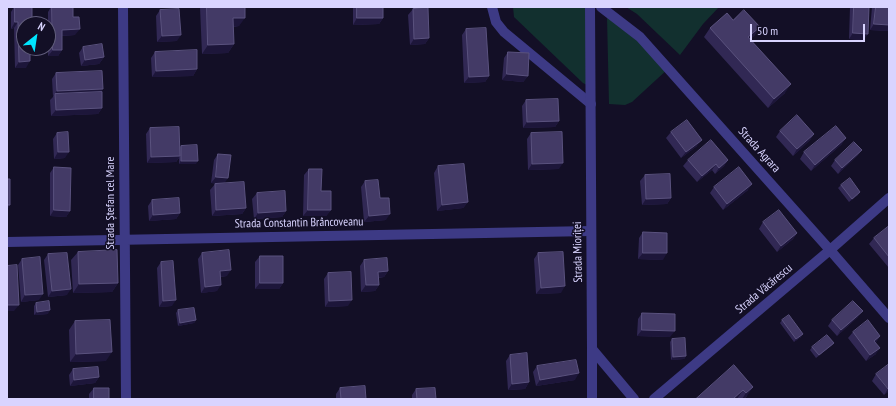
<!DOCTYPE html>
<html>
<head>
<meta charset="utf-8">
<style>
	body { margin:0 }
	#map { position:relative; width:896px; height:406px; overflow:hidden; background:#130f26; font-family:"PT Sans Narrow",sans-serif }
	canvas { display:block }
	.frame { position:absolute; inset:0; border:8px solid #d9d4ff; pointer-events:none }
	.north { position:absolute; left:16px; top:16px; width:40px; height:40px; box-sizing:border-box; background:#130f26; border:1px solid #625e7d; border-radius:50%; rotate:30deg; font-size:11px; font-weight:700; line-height:16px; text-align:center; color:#d9d4ff }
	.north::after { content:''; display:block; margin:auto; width:14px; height:18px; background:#00e5ff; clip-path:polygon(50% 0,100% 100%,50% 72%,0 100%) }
	.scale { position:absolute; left:750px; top:24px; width:115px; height:18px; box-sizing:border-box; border:2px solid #d9d4ff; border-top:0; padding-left:5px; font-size:12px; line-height:14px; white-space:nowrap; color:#d9d4ff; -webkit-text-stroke:3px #130f26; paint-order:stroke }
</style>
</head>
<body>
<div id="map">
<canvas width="896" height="406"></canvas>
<div class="frame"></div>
<div class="north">N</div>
<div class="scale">50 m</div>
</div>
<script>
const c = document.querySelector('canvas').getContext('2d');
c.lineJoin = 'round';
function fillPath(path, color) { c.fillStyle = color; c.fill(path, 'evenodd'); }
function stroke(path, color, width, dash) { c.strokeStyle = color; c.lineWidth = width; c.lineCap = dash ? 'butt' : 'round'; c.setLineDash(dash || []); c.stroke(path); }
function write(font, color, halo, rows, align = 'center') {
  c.font = font + ' "PT Sans Narrow",sans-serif'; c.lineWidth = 3; c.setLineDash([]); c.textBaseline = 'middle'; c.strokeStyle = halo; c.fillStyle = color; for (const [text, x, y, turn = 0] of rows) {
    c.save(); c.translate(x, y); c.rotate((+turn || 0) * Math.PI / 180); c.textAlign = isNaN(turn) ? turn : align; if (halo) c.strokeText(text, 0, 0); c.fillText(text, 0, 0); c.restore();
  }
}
const green = new Path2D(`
	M 513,7 L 591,7 L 587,85 L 583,83 L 514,17 Z
	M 626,7 L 719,7 L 703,24 L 680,55 L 637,14 Z
	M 609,16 L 669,68 L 632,102 L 625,105 L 609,104 L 607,17 Z`);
const minor = new Path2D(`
	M 123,7 L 126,399
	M 492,7 L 496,22 L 504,32 L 591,104
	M 601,7 L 640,37 L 830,250 L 889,318
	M 7,242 L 591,231
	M 592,349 L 634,399
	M 654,399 L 830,250 L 889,198`);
const tertiary = new Path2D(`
	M 590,7 L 592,349 L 592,399`);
const wall = new Path2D(`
	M 14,7 L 32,7 L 24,24 L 26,68 L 15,68 L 14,28 L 11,29 L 11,12 Z
	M 51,7 L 73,7 L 73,17 L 75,35 L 62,36 L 62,50 L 58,56 L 48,56 L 48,12 Z
	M 200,7 L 245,7 L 239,26 L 233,27 L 234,44 L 228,53 L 202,54 Z
	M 353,7 L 383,7 L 383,18 L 379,24 L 353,25 Z
	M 850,7 L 869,7 L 868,34 L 863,40 L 849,39 Z
	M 872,7 L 889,7 L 889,31 L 870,30 Z
	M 413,9 L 429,38 L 425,44 L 410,45 L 408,15 Z
	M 160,10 L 177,41 L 157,42 L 156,16 Z
	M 733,20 L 760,27 L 754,36 L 750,39 L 785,93 L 768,108 L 704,37 L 710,28 Z
	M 466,29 L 489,76 L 485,82 L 464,83 L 462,35 Z
	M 83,47 L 104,57 L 99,64 L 81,66 L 79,53 Z
	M 155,52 L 197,69 L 193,76 L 152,77 L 151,58 Z
	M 508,52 L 528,76 L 523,82 L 502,80 L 504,58 Z
	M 56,73 L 100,92 L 102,108 L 98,114 L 51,116 L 50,100 L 53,97 L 52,79 Z
	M 526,100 L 559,121 L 555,127 L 523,128 L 522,106 Z
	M 150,128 L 180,147 L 181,146 L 196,164 L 179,164 L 179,158 L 176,162 L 147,163 L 146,134 Z
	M 780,131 L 814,134 L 810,140 L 793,156 L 776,137 Z
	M 671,132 L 697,146 L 681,158 L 666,138 Z
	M 57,133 L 65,158 L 54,159 L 53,139 Z
	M 531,133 L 559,169 L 528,170 L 527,139 Z
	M 842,144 L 811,171 L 800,159 L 804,152 Z
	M 862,150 L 857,156 L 838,174 L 831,166 L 835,160 Z
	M 218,154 L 224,184 L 246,208 L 242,214 L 212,216 L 210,190 L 215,184 L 222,184 L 211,183 L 214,160 Z
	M 688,160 L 728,160 L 724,166 L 715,174 L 712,170 L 697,182 L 683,166 Z
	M 438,166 L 468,202 L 463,208 L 437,211 L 434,173 Z
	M 54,167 L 70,211 L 66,217 L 50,216 L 50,173 Z
	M 309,169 L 321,191 L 331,210 L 326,216 L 303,216 L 304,175 Z
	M 645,175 L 671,198 L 667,204 L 642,205 L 640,181 Z
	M 365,181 L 380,198 L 386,220 L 364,222 L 361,187 Z
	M 841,185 L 858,195 L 849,202 L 838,188 Z
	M 714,187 L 748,190 L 723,210 L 710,193 Z
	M 257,193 L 286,211 L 282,217 L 254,219 L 252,199 Z
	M 152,200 L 180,213 L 176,219 L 149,221 L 148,206 Z
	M 763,222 L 797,233 L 793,239 L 777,252 L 759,229 Z
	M 889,226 L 889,268 L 869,244 L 874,238 Z
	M 643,232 L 663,260 L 638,259 L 639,238 Z
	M 78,252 L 118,283 L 112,292 L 73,293 L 71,260 Z
	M 202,253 L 227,276 L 220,277 L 217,291 L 201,293 L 198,259 Z
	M 538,253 L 561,293 L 536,294 L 534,259 Z
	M 48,254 L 67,295 L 48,297 L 44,260 Z
	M 260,256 L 283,283 L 279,289 L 255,289 L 255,262 Z
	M 22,259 L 39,300 L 21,302 L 18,265 Z
	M 364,260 L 388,271 L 384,277 L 379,278 L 379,285 L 375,291 L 361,292 L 360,266 Z
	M 161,262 L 172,306 L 159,307 L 157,268 Z
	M 328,273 L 348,306 L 325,307 L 324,279 Z
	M 36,303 L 48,314 L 34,315 L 34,306 Z
	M 178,310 L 196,320 L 194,323 L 178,326 L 176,313 Z
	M 642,313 L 670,337 L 637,336 L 638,319 Z
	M 858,317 L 837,336 L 828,326 L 832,320 Z
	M 782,320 L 801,337 L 794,342 L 780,323 Z
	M 75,321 L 106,361 L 70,362 L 69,330 Z
	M 853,332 L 880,336 L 876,342 L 876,354 L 866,361 L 848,338 Z
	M 672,339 L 686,356 L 684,359 L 671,360 L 670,342 Z
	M 834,343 L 831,346 L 816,358 L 810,350 L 812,347 Z
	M 510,355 L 529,382 L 525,389 L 508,390 L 506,361 Z
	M 734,365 L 747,396 L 744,399 L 696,399 Z
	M 537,366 L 575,380 L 536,386 L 533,372 Z
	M 73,369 L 99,377 L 95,383 L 70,386 L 69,375 Z
	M 876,374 L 889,391 L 884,395 L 872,381 Z
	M 94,388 L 109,399 L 89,399 L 89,394 Z
	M 340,388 L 366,399 L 336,399 L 336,394 Z
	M 416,389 L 436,399 L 412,399 L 412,395 Z`);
const shadedWall = new Path2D(`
	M 233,18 L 245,18 L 239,26 L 227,27 Z
	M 357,18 L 383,18 L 379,24 L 353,25 Z
	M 15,22 L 18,22 L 14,28 L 11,29 Z
	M 874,24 L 889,25 L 889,31 L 870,30 Z
	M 760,27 L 754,36 L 742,46 L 748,37 Z
	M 80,29 L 75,35 L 58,36 L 62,30 Z
	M 853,33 L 868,34 L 863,40 L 849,39 Z
	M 181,35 L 177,41 L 157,42 L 162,36 Z
	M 429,38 L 425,44 L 410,45 L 414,39 Z
	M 234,44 L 228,53 L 202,54 L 208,45 Z
	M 53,50 L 62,50 L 58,56 L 48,56 Z
	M 104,57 L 99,64 L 81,66 L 85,60 Z
	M 30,61 L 26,68 L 15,68 L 19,62 Z
	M 197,69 L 193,76 L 152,77 L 156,71 Z
	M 507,74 L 528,76 L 523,82 L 502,80 Z
	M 489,76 L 485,82 L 464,83 L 469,77 Z
	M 791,84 L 785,93 L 768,108 L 774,99 Z
	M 103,89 L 99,95 L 55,94 L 52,97 L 57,91 Z
	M 102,108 L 98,114 L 51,116 L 56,110 Z
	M 559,121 L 555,127 L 523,128 L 527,122 Z
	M 814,134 L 810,140 L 793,156 L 797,149 Z
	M 846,138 L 842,144 L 811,171 L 815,165 Z
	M 702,140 L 697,146 L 681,158 L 686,152 Z
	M 862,150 L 857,156 L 838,174 L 842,168 Z
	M 58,152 L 69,152 L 65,158 L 54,159 Z
	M 180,156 L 176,162 L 147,163 L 151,157 Z
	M 728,160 L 724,166 L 715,174 L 719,168 Z
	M 181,161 L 198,161 L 196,164 L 179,164 Z
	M 563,163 L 559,169 L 528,170 L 532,164 Z
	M 716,164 L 712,170 L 697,182 L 702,176 Z
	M 216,177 L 228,178 L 224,184 L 211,183 Z
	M 752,184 L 748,190 L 723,210 L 727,204 Z
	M 860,192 L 858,195 L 849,202 L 852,199 Z
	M 671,198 L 667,204 L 642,205 L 646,199 Z
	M 468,202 L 463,208 L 437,211 L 442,205 Z
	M 7,205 L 10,205 L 7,210 Z
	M 246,208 L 242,214 L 212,216 L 216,210 Z
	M 54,210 L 70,211 L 66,217 L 50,216 Z
	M 308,210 L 331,210 L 326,216 L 303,216 Z
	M 286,211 L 282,217 L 254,219 L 258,213 Z
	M 180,213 L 176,219 L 149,221 L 153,215 Z
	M 390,214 L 386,220 L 364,222 L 369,216 Z
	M 797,233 L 793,239 L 777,252 L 781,246 Z
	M 643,253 L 667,253 L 663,260 L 638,259 Z
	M 231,270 L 227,276 L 216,277 L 220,271 Z
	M 388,271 L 384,277 L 374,278 L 378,272 Z
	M 118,283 L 112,292 L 73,293 L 79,284 Z
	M 260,283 L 283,283 L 279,289 L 255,289 Z
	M 221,285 L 217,291 L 201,293 L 205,287 Z
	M 366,285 L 379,285 L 375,291 L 361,292 Z
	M 565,286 L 561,293 L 536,294 L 541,288 Z
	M 71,289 L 67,295 L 48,297 L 52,291 Z
	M 43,294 L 39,300 L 21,302 L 25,295 Z
	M 176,300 L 172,306 L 159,307 L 163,301 Z
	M 352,300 L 348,306 L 325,307 L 329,301 Z
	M 7,305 L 19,305 L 14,311 L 7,311 Z
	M 50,310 L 48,314 L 34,315 L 37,312 Z
	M 863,311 L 858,317 L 837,336 L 841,330 Z
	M 196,320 L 194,323 L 178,326 L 180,323 Z
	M 642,330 L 675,331 L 670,337 L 637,336 Z
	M 803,334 L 801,337 L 794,342 L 796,339 Z
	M 880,336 L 876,343 L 874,341 Z
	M 880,348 L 876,354 L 866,361 L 870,355 Z
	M 112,352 L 106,361 L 70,362 L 76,354 Z
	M 686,356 L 684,359 L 671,360 L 673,357 Z
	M 579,373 L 575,380 L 536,386 L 540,380 Z
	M 99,377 L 95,383 L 70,386 L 74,380 Z
	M 529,382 L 525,389 L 508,390 L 512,384 Z
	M 753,387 L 747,396 L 744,399 L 742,399 L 746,393 Z
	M 889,388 L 889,391 L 884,395 L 888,389 Z
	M 743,390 L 737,399 L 733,399 Z`);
const building = new Path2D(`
	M 15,7 L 32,7 L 32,22 L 29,22 L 29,24 L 24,24 L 24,48 L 30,48 L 30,61 L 19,62 L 18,22 L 15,22 Z
	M 52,7 L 73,7 L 73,17 L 79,17 L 80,29 L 62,30 L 62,50 L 53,50 Z
	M 207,7 L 245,7 L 245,18 L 233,18 L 234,44 L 208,45 Z
	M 357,7 L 383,7 L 383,18 L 357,18 Z
	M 854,7 L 869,7 L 868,34 L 853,33 Z
	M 876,7 L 889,7 L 889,25 L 874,24 Z
	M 428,8 L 429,38 L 414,39 L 413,9 Z
	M 179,9 L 181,35 L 162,36 L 160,10 Z
	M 744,10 L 760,27 L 748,37 L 791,84 L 774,99 L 710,28 L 727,13 L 733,20 Z
	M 486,28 L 489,76 L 469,77 L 466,29 Z
	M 102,44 L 104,57 L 85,60 L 83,47 Z
	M 197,50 L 197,69 L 156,71 L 155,52 Z
	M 508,52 L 529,53 L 528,76 L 507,74 Z
	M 102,71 L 103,89 L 57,91 L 56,73 Z
	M 102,92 L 102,108 L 56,110 L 55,94 Z
	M 558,99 L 559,121 L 527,122 L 526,100 Z
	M 797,115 L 814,134 L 797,149 L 780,131 Z
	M 687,120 L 702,140 L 686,152 L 671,132 Z
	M 836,126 L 846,138 L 815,165 L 804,152 Z
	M 179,127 L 180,156 L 151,157 L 150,128 Z
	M 68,132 L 69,152 L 58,152 L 57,133 Z
	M 562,132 L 563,163 L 532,164 L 531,133 Z
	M 711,140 L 728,160 L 719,168 L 716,164 L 702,176 L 688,160 Z
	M 854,142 L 862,150 L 842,168 L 835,160 Z
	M 197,145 L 198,161 L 181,161 L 181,146 Z
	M 218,154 L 231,155 L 228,178 L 216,177 Z
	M 464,164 L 468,202 L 442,205 L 438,166 Z
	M 54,167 L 71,168 L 70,211 L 54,210 Z
	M 739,167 L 752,184 L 727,204 L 714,187 Z
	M 309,169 L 322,169 L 321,191 L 331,191 L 331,210 L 308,210 Z
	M 670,174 L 671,198 L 646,199 L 645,175 Z
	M 850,178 L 860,192 L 852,199 L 841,185 Z
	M 7,179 L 10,179 L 10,205 L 7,205 Z
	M 378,180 L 380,198 L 389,198 L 390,214 L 369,216 L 365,181 Z
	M 244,182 L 246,208 L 216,210 L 215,184 Z
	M 285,191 L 286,211 L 258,213 L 257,193 Z
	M 179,198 L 180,213 L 153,215 L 152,200 Z
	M 779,210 L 797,233 L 781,246 L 763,222 Z
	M 889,226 L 889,257 L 874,238 Z
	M 643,232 L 667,233 L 667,253 L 643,253 Z
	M 117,250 L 118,283 L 79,284 L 78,252 Z
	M 229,250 L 231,270 L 220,271 L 221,285 L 205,287 L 202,253 Z
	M 563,252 L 565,286 L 541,288 L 538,253 Z
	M 67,253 L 71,289 L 52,291 L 48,254 Z
	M 260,256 L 283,256 L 283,283 L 260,283 Z
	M 40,257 L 43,294 L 25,295 L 22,259 Z
	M 387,258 L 388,271 L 378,272 L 379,285 L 366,285 L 364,260 Z
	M 173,261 L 176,300 L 163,301 L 161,262 Z
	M 17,265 L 19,305 L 7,305 L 7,266 Z
	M 351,272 L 352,300 L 329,301 L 328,273 Z
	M 49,301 L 50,310 L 37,312 L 36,303 Z
	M 853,301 L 863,311 L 841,330 L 832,320 Z
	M 194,308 L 196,320 L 180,323 L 178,310 Z
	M 642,313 L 675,314 L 675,331 L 642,330 Z
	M 789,315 L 803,334 L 796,339 L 782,320 Z
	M 110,320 L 112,352 L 76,354 L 75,321 Z
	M 868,320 L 880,336 L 874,341 L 880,348 L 870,355 L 853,332 Z
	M 827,335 L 834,343 L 819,355 L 812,347 Z
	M 685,338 L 686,356 L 673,357 L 672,339 Z
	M 527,353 L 529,382 L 512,384 L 510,355 Z
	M 576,360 L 579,373 L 540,380 L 537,366 Z
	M 889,364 L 889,388 L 888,389 L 876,374 Z
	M 734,365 L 753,387 L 746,393 L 743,390 L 733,399 L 696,399 Z
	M 98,367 L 99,377 L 74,380 L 73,369 Z
	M 365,386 L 366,399 L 341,399 L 340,388 Z
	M 94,388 L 109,388 L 109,399 L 94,399 Z
	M 435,388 L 436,399 L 417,399 L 416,389 Z`);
const streetNames = [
	["Strada Agrara",759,150,48],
	["Strada Ștefan cel Mare",111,203,-90],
	["Strada Constantin Brâncoveanu",299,223,-1],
	["Strada Mioriței",578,252,-91],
	["Strada Văcărescu",764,289,-40]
];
fillPath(green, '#12302f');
stroke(minor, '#3d3a85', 10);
stroke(tertiary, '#3d3a85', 10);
fillPath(wall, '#312854');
fillPath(shadedWall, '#1d163a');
fillPath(building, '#433a66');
stroke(building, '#5a527e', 1);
write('12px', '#d9d4ff', '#130f26', streetNames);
</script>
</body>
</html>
